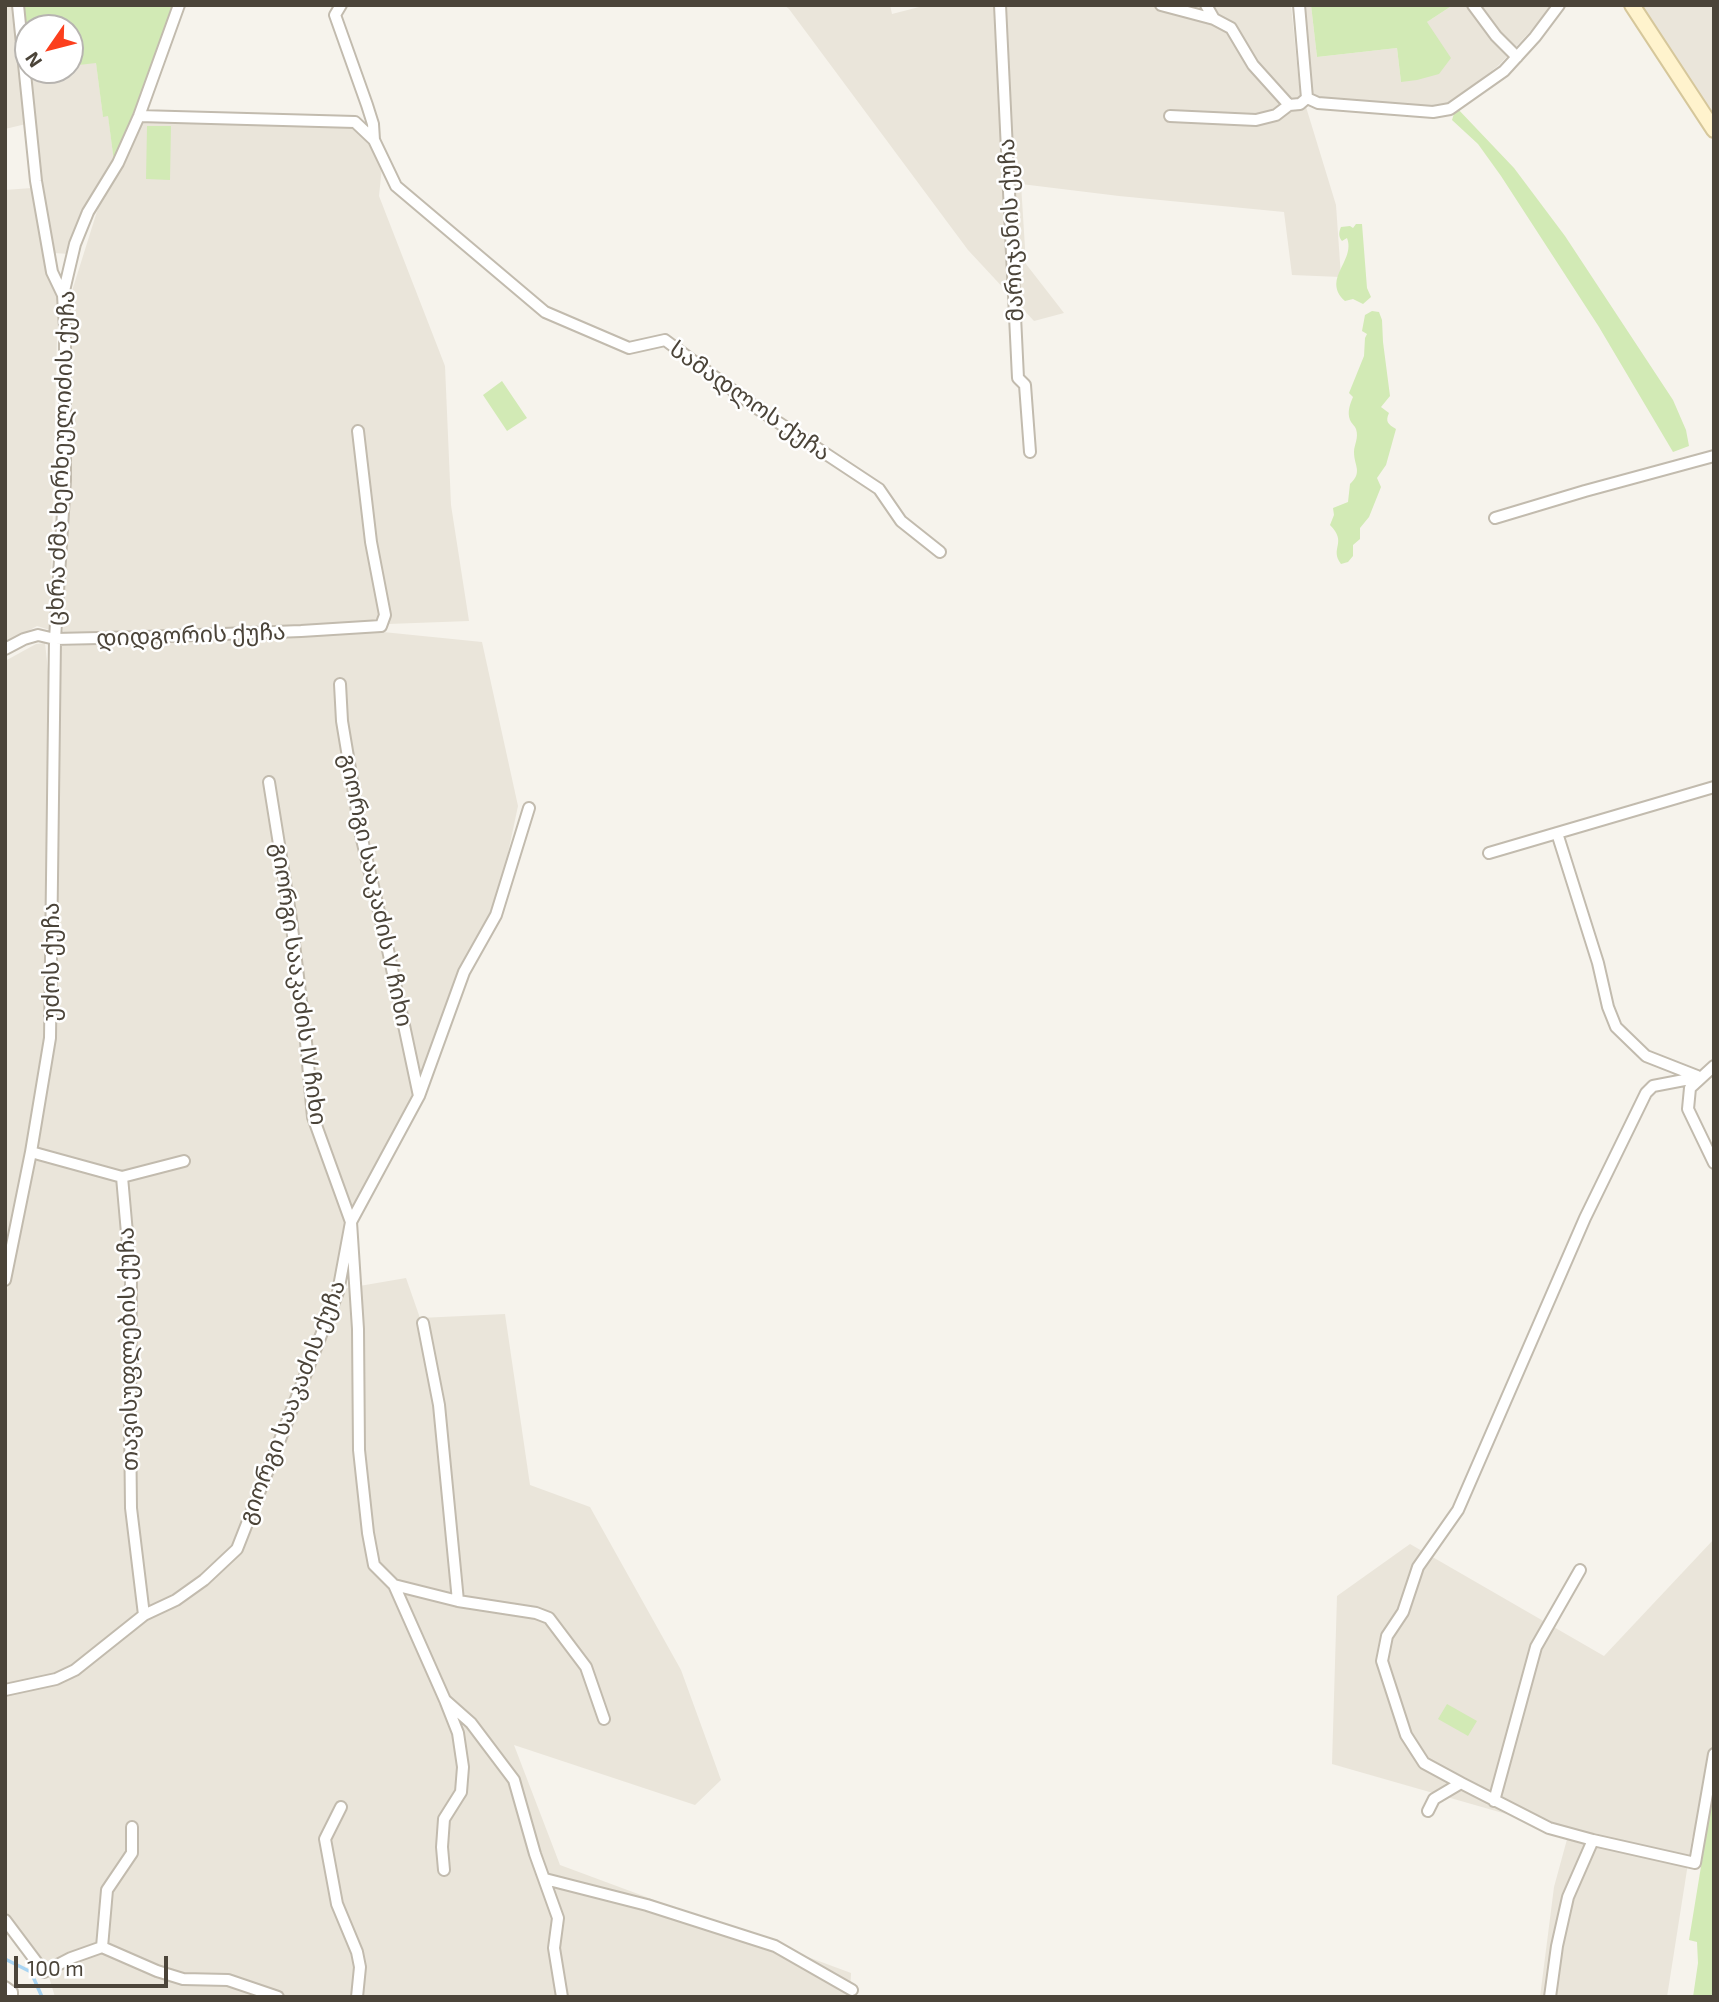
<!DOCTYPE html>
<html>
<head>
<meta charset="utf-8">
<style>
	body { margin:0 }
	#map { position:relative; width:1719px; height:2002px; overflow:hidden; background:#f6f3ec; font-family:"Exo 2",sans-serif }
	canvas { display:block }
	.frame { position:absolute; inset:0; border:7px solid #4b4439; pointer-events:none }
	.north { position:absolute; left:14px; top:14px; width:70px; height:70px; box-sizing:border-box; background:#fff; border:2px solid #b7b4b0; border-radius:50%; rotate:235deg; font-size:19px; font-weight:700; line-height:28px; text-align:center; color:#4b4439 }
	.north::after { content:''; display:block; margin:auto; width:24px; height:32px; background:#fc3f1d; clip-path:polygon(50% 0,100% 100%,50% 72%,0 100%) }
	.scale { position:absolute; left:14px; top:1956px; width:154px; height:32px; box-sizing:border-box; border:4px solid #4b4439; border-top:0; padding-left:9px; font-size:21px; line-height:24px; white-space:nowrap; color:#4b4439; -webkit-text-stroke:5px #fff; paint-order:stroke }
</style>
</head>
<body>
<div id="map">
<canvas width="1719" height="2002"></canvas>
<div class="frame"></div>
<div class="north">N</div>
<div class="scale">100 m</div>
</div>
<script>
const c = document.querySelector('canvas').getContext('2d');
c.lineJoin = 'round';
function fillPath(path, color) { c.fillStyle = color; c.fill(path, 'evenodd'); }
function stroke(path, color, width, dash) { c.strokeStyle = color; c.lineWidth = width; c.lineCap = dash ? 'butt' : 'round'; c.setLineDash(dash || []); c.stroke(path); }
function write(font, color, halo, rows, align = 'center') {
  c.font = font + ' "Exo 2","Noto Sans Georgian",sans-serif'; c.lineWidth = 5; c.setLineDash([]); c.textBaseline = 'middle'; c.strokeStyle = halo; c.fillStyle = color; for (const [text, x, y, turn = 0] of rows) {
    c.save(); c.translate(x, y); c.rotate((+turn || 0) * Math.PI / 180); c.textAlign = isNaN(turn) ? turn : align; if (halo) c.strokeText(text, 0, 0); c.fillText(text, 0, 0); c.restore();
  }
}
const residential = new Path2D(`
	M 5,5 L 13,5 L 26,124 L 5,129 Z
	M 784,5 L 890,5 L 892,14 L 927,5 L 1291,5 L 1299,84 L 1336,205 L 1341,277 L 1292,275 L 1284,212 L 1119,196 L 1021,184 L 1026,264 L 1064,313 L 1034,321 L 968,250 L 789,9 Z
	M 1305,5 L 1311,5 L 1317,57 L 1397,48 L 1401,82 L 1427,22 L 1453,5 L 1547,5 L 1550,10 L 1499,65 L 1454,101 L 1438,107 L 1414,107 L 1323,99 L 1314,95 L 1311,87 Z
	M 1638,5 L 1714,5 L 1714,116 L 1652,26 Z
	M 96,62 L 103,116 L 108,115 L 114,162 L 70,254 L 53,253 L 41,187 L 30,72 L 46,70 L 70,70 L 70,66 Z
	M 142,122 L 353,124 L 361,130 L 382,167 L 379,196 L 445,366 L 451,505 L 469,621 L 66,636 L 63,631 L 72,291 L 99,205 Z
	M 32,188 L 58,294 L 50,630 L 37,626 L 5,644 L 5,190 Z
	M 383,632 L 482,642 L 518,806 L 498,900 L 413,1103 L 369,1183 L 268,1464 L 236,1543 L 202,1579 L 139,1613 L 71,1668 L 50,1677 L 5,1683 L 5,1301 L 52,1057 L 61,646 Z
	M 45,643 L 51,698 L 47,1014 L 29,1132 L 5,1261 L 5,661 L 36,644 Z
	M 406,1278 L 420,1318 L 505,1314 L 530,1485 L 590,1507 L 681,1670 L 721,1780 L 695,1805 L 514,1745 L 560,1865 L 851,1973 L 850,1997 L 55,1997 L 45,1964 L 5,1910 L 5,1694 L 76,1677 L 148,1617 L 238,1552 L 342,1289 Z
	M 1714,1539 L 1714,1785 L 1692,1838 L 1667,1997 L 1540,1997 L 1554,1887 L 1569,1832 L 1332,1764 L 1337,1596 L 1410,1544 L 1604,1656 Z`);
const green = new Path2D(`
	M 24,5 L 175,5 L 139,110 L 114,162 L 108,116 L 103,117 L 96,63 L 70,66 L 70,28 L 28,28 L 28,50 Z
	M 1311,5 L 1453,5 L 1427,22 L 1451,58 L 1439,74 L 1417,80 L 1401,82 L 1397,48 L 1317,57 Z
	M 1456,107 L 1514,168 L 1565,236 L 1673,400 L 1686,430 L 1689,446 L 1673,452 L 1599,327 L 1501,176 L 1478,144 L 1452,120 Z
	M 147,126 L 171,126 L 170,180 L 146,179 Z
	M 1356,224 L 1362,224 L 1367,288 L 1371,297 L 1363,304 L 1353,299 L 1345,301 C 1321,279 1356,261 1347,238 L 1342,241 C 1338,236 1339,232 1341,227 L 1350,226 L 1353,228 Z
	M 1372,311 L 1379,312 L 1382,320 L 1383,342 L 1390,396 L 1381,407 L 1389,413 C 1385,422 1388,424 1396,429 L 1386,465 L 1377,478 L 1381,487 L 1369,517 L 1360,528 L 1360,539 L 1353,545 L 1353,556 L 1348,562 L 1341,564 C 1329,548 1348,543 1330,525 L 1334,515 L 1333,508 L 1348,502 L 1350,484 C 1363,472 1354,466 1354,452 C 1354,445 1359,438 1356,429 C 1355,426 1351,423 1350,420 C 1347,412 1350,404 1353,397 L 1349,393 L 1364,356 L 1365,338 L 1367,334 L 1362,331 L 1365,315 Z
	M 502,381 L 527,418 L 507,431 L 483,395 Z
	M 1447,1704 L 1477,1721 L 1468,1736 L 1438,1719 Z
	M 1714,1787 L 1714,1997 L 1693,1997 L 1698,1963 L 1697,1942 L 1689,1940 Z`);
const stream = new Path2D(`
	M 5,1959 L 31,1972 L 42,1997`);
const minor = new Path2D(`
	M 18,5 L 36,181 L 52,272 L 63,295
	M 341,5 L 335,15 L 367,105 L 373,124 L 374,140 L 396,186 L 545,312 L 629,348 L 665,340 L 758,409 L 879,489 L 901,521 L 940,552
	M 1000,5 L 1018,378 L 1025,385 L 1030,452
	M 1161,5 L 1214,19
	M 1206,5 L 1214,19 L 1231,28 L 1253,65 L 1289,105
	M 1299,5 L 1307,98 L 1318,103 L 1433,112 L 1450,109 L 1504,71 L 1535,37 L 1559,5
	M 1473,5 L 1496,36 L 1517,57
	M 139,116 L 355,122 L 374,140
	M 1170,116 L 1256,120 L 1276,115 L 1289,105 L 1300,104 L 1307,98
	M 1495,518 L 1585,491 L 1714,456
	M 5,649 L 24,639 L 38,635 L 55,639 L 144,637 L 301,631 L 381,626 L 385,615 L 371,542 L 358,431
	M 340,684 L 342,721 L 361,835 L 388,950 L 419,1096
	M 269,782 L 291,919 L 306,1042 L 313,1117 L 351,1222 L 358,1329 L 359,1450 L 368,1533 L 374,1565 L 394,1585 L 458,1601 L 536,1613 L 549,1618 L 586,1667 L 604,1719
	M 1557,833 L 1598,963 L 1608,1007 L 1616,1027 L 1646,1056 L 1697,1076
	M 1489,853 L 1714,787
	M 1714,1066 L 1690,1088 L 1688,1109 L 1714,1163
	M 31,1152 L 122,1177 L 131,1278 L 130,1418 L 131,1508 L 144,1615
	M 122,1177 L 184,1161
	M 5,1280 L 31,1152 L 50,1038 L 55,639 L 65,480 L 65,330 L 63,295 L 75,244 L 88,212 L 118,163 L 139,116 L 179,5
	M 423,1323 L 439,1405 L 458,1601
	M 394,1585 L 445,1700 L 458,1733 L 463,1767 L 461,1792 L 444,1819 L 442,1847 L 444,1870
	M 5,1690 L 56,1679 L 75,1670 L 144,1615 L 176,1600 L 204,1580 L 237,1549 L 338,1292 L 351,1222 L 419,1096 L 464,972 L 496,915 L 529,808
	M 445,1700 L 471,1723 L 514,1780 L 535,1854 L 558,1918 L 554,1948 L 562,1997
	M 1461,1783 L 1424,1763 L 1406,1735 L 1382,1661 L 1387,1636 L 1403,1612 L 1418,1567 L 1458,1510 L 1585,1218 L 1646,1093 L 1653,1086 L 1700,1077
	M 1494,1801 L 1536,1647 L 1580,1570
	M 341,1807 L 325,1839 L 337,1904 L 357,1952 L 360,1967 L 357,1997
	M 1428,1811 L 1434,1799 L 1461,1783 L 1549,1828 L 1593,1840 L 1695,1863 L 1714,1754
	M 545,1879 L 647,1905 L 775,1946 L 852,1990
	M 5,1920 L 44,1972 L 71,1958 L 102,1947 L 157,1971 L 183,1979 L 228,1980 L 278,1997
	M 102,1947 L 107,1890 L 132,1853 L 132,1827
	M 5,1987 L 12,1992 L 12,1997
	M 1550,1997 L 1557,1946 L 1568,1897 L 1593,1840`);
const secondary = new Path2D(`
	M 1632,5 L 1714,130`);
const streetNames = [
	["მარიჯანის ქუჩა",1011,230,-93],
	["სამადლოს ქუჩა",750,401,35],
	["ცხრა ძმა ხერხეულიძის ქუჩა",61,458,-88],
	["დიდგორის ქუჩა",191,635,-2],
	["გიორგი სააკაძის V ჩიხი",376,890,78],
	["უძოს ქუჩა",51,962,-90],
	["გიორგი სააკაძის IV ჩიხი",299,984,82],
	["თავისუფლების ქუჩა",128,1349,-91],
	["გიორგი სააკაძის ქუჩა",292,1402,-69]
];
fillPath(residential, '#eae5da');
fillPath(green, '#d2eab5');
stroke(stream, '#a9d4f2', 3.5);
stroke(minor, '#c2bbae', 14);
stroke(secondary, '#d6c79b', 18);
stroke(minor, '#fff', 10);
stroke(secondary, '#fff3cd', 14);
write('23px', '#4b4439', '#fff', streetNames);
</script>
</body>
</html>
